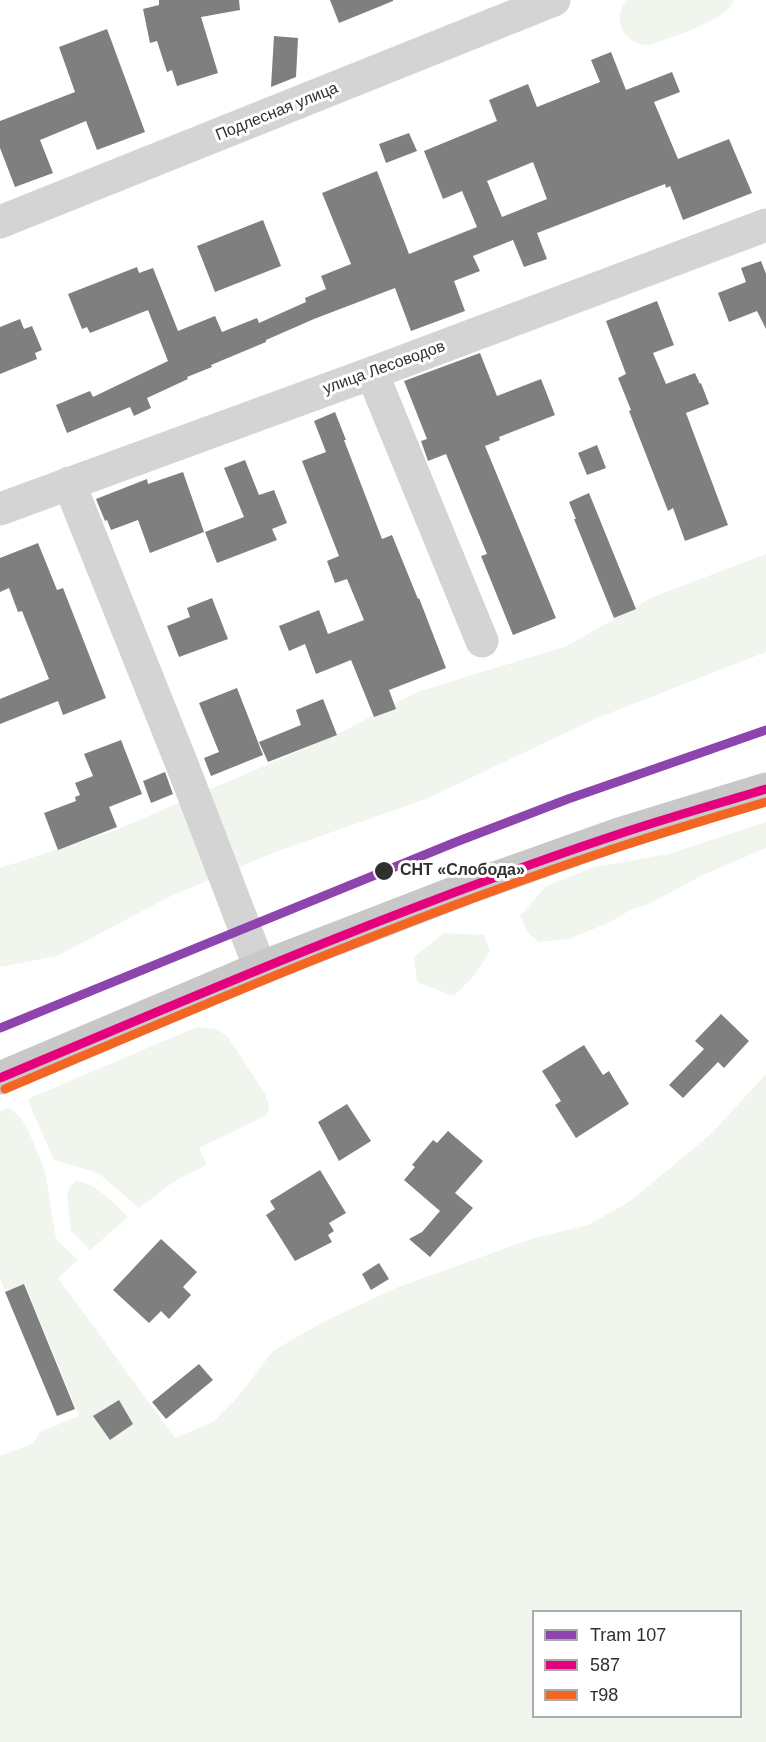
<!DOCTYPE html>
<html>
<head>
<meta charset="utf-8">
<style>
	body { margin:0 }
	#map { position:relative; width:766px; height:1742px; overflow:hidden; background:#fff; font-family:Arial,sans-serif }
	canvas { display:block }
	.legend { position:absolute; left:532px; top:1610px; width:210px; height:108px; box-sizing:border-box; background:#fff; border:2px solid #acacac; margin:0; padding:8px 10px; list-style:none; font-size:18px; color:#303030 }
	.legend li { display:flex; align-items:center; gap:12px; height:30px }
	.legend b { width:30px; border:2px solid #acacac }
</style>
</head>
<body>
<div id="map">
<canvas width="766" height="1742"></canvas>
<ul class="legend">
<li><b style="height:8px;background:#8e44ad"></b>Tram 107</li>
<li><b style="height:8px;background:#e5007d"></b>587</li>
<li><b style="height:8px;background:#f26522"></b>т98</li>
</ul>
</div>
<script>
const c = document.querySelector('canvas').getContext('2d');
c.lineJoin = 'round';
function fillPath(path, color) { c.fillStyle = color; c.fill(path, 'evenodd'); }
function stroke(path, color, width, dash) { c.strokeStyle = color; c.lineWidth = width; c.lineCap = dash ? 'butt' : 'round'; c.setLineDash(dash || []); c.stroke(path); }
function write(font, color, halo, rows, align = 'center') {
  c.font = font + ' Arial,sans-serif'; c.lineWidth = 6; c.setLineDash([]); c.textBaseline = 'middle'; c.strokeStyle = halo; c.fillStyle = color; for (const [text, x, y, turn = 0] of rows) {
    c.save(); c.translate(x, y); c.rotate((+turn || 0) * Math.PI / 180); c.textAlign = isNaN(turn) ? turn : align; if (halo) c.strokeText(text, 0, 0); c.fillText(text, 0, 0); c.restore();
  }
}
const green = new Path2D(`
	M 628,0 L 734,0 C 727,21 670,37 650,45 C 625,46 609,18 628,0 Z
	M 766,554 L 766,652 L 597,718 L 426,799 L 275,852 L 169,897 L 57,956 L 0,967 L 0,868 L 116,830 L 336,735 L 417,692 L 567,646 L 653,597 Z
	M 766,822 L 766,848 L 703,875 L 647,905 L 634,908 L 608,923 L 569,939 L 539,942 L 529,934 L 520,916 L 546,886 L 594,867 L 669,854 Z
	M 444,933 L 484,935 L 490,951 L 474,976 L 454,996 L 417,982 L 414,957 Z
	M 197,1027 L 217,1029 L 228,1037 L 265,1094 L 269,1106 L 267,1115 L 199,1148 L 207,1165 L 176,1180 L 139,1208 L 98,1173 L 54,1160 L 28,1101 L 30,1098 Z
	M 766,1074 L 766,1742 L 0,1742 L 0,1456 L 34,1443 L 40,1432 L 79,1416 L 25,1284 L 5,1291 L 0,1277 L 0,1111 L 9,1108 L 21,1118 L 28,1130 L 45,1171 L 56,1239 L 78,1260 L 58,1278 L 175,1438 L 213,1422 L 237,1398 L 273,1351 L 321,1323 L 396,1288 L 531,1239 L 588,1225 L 629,1202 L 711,1134 ZM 534,1612 L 740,1612 L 740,1716 L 534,1716 Z
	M 76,1181 C 97,1183 113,1203 128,1217 L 90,1250 L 71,1231 L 67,1195 L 70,1186 Z`);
const building = new Path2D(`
	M 159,0 L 239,0 L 240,10 L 201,17 L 218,73 L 177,86 L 172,70 L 167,72 L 157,41 L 150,43 L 143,9 L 159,5 Z
	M 330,0 L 393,0 L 393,1 L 339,23 Z
	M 107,29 L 145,132 L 97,150 L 86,121 L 40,140 L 53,173 L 15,187 L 0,148 L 0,121 L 75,92 L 59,47 Z
	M 274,36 L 298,38 L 296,77 L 271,87 Z
	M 611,52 L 626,90 L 672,72 L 680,92 L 654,102 L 678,159 L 729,139 L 752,193 L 683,220 L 670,186 L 666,188 L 665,184 L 537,233 L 547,259 L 524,267 L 513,240 L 473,256 L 480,271 L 454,281 L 465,311 L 411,331 L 395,288 L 314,319 L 266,340 L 266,342 L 211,365 L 212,367 L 187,377 L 188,379 L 147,398 L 151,408 L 134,416 L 130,407 L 67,433 L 56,405 L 90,391 L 93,397 L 168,361 L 148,310 L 90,333 L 87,327 L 82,329 L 68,294 L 137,267 L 139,273 L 153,268 L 178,331 L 215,316 L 222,332 L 257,318 L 259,323 L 306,302 L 305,298 L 326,289 L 321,276 L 351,264 L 322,193 L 377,171 L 409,254 L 477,227 L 462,191 L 443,199 L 424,151 L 497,121 L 489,100 L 528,84 L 537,107 L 600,82 L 591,60 ZM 533,162 L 547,199 L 502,217 L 487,181 Z
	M 409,133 L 417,151 L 386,163 L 379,144 Z
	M 263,220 L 281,266 L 215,292 L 197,246 Z
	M 761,261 L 766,274 L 766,329 L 757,311 L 729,322 L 718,293 L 746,282 L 741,268 Z
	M 657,301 L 674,345 L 653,353 L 666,384 L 695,373 L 700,384 L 701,383 L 709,404 L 686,413 L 728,525 L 685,541 L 673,508 L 668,511 L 629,411 L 631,410 L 618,378 L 626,374 L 606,321 Z
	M 20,319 L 24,329 L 32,326 L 42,350 L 35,353 L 37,359 L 0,374 L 0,327 Z
	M 480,353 L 497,396 L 541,379 L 555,415 L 499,437 L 500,440 L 485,446 L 556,618 L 513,635 L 481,556 L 487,554 L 446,454 L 428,461 L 421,441 L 427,439 L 404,381 Z
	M 335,412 L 346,440 L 344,440 L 382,539 L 392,535 L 418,599 L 419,598 L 446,668 L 389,690 L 396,709 L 374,717 L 351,660 L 316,674 L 305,644 L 289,651 L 279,626 L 319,610 L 328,634 L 364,620 L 347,579 L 335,583 L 327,561 L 339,556 L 302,461 L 326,452 L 314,421 Z
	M 597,445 L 606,468 L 587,475 L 578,453 Z
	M 245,460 L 259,495 L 274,490 L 287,523 L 272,529 L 277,540 L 217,563 L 205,532 L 244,517 L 224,468 Z
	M 183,472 L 204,532 L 150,553 L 138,520 L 111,530 L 107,520 L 105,521 L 96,499 L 147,479 L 148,484 Z
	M 589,493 L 636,609 L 614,618 L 574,519 L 576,519 L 569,502 Z
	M 38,543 L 57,590 L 63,588 L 106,698 L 63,715 L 58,701 L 0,724 L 0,699 L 49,679 L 22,611 L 18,612 L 9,588 L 0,592 L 0,558 Z
	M 212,598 L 228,639 L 179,657 L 167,626 L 190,617 L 187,608 Z
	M 237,688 L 263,755 L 211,776 L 204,758 L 219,752 L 199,703 Z
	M 323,699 L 337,735 L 268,762 L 259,742 L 301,725 L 296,710 Z
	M 121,740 L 142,794 L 109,807 L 117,827 L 58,850 L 44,813 L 76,801 L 75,797 L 80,795 L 75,783 L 93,776 L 84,754 Z
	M 165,772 L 173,794 L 151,803 L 143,781 Z
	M 721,1014 L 749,1041 L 724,1068 L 718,1062 L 683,1098 L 669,1085 L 704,1049 L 695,1041 Z
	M 584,1045 L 603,1075 L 609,1071 L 629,1104 L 576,1138 L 555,1105 L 561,1101 L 542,1071 Z
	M 347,1104 L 371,1141 L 339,1161 L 318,1122 Z
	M 448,1131 L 483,1161 L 455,1193 L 473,1208 L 430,1257 L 409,1239 L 422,1232 L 440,1211 L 404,1180 L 415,1167 L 412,1165 L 433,1140 L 437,1143 Z
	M 320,1170 L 346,1213 L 329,1223 L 334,1231 L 328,1235 L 332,1242 L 295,1261 L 266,1215 L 275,1209 L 270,1201 Z
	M 161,1239 L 197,1272 L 183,1287 L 191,1295 L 182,1305 L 169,1319 L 161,1311 L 149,1323 L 113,1290 Z
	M 379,1263 L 389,1279 L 371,1290 L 362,1274 Z
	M 24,1284 L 75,1409 L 57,1416 L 5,1292 Z
	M 199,1364 L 213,1380 L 166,1419 L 152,1402 Z
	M 119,1400 L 133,1424 L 110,1440 L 93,1416 Z`);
const minor = new Path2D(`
	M 0,222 L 554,0
	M 372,373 L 482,641
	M 69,483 L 183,767 L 260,968
	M 0,509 L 372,373 L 766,225`);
const major = new Path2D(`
	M 0,1078 L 260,968 L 467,888 L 619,834 L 766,789`);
const bus1 = new Path2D(`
	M 0,1078 C 204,992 408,904 619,834 C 667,818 717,804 766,789`);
const bus2 = new Path2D(`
	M 5,1089 C 208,1003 412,915 622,846 C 670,830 718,816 766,802`);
const tram1 = new Path2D(`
	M 0,1028 L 456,842 L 568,799 L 766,730`);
const markers = [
	[384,871,10,"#303030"]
];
const streetNames = [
	["Подлесная улица",277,112,-22],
	["улица Лесоводов",384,368,-20]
];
const stopNames = [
	["СНТ «Слобода»",400,871]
];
fillPath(green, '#f0f5ed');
fillPath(building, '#7f7f7f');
stroke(minor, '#d4d4d4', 33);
stroke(major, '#c8c8c8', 33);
stroke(bus1, '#e5007d', 9);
stroke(bus2, '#f26522', 9);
stroke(tram1, '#8e44ad', 9);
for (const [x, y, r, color] of markers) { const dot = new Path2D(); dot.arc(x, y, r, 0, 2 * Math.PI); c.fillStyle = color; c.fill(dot); stroke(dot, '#fff', 2); }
write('16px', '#303030', '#fff', streetNames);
write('bold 16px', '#303030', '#fff', stopNames, 'left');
</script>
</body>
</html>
